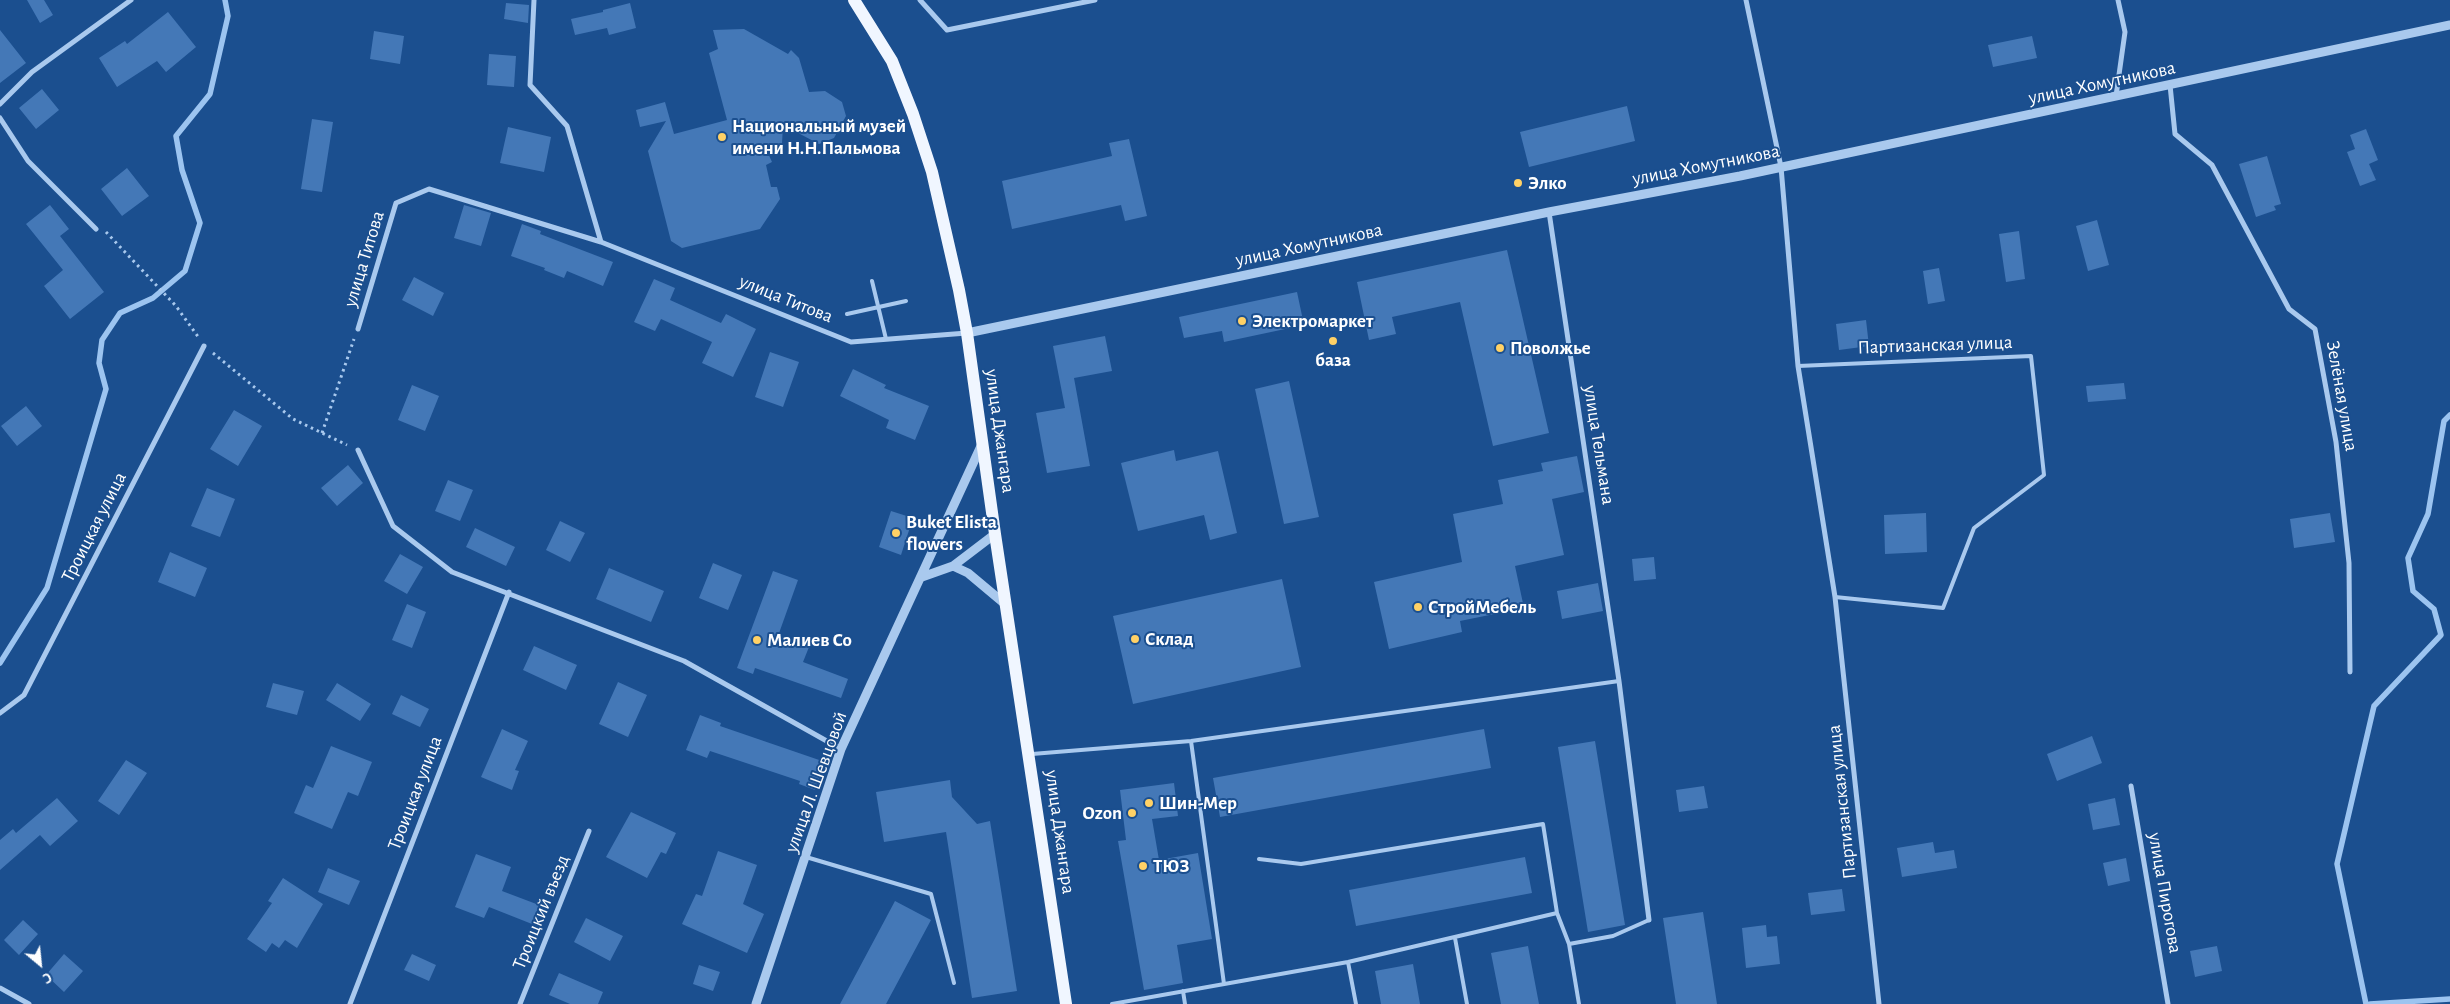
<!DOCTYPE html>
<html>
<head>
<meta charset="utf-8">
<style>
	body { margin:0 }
	#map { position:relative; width:2450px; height:1004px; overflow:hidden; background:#1b4f8f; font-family:"Alegreya Sans",sans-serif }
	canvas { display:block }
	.north { position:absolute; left:15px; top:939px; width:50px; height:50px; -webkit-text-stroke:4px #1b4f8f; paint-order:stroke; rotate:152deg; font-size:14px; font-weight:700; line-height:20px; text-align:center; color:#fff }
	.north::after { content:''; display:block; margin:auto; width:18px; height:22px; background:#fff; clip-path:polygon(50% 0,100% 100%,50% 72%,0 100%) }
</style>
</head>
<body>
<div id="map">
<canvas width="2450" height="1004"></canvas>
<div class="north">С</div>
</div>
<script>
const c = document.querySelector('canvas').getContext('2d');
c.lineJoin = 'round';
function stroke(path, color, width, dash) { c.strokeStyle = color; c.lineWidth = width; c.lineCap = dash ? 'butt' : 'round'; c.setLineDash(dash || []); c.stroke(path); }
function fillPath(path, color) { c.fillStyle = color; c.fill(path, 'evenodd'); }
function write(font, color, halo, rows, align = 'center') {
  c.font = font + ' "Alegreya Sans",sans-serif'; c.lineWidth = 4; c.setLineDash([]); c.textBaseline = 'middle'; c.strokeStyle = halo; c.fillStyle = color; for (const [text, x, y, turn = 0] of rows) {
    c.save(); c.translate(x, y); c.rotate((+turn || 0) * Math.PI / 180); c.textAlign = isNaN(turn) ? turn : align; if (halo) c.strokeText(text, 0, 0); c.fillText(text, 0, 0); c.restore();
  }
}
const stream = new Path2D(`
	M 0,663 L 47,588 L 106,389 L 99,363 L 102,340 L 120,313 L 153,298 L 185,271 L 200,223 L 182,170 L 176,136 L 210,94 L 228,16 L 225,0
	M 2366,1004 L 2337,864 L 2374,706 L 2441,635 L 2434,609 L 2413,591 L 2408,558 L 2428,514 L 2444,421 L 2450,415
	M 2370,1004 L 2450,999`);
const building = new Path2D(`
	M 27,0 L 44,0 L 53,15 L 40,23 Z
	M 506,3 L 529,5 L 528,23 L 504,19 Z
	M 630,3 L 636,28 L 609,35 L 607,28 L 575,35 L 571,19 L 603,12 L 603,10 Z
	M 168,12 L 196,47 L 166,72 L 157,61 L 117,87 L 99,58 L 125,41 L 127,44 Z
	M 744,29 L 788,54 L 791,50 L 799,58 L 809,92 L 825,91 L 842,102 L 846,116 L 834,138 L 819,144 L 783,125 L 782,144 L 767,151 L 772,162 L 766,165 L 771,187 L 777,187 L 780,199 L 760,229 L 682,248 L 671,241 L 648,151 L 666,121 L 640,127 L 636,110 L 665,102 L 674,134 L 727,120 L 709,53 L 718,49 L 713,30 Z
	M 0,30 L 26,63 L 0,83 Z
	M 374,31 L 404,36 L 400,64 L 370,59 Z
	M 2032,36 L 2037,58 L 1993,67 L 1988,45 Z
	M 489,54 L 516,56 L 514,87 L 487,85 Z
	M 42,89 L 59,110 L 36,129 L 19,108 Z
	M 1627,106 L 1635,141 L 1529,167 L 1520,132 Z
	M 312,119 L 333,122 L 322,192 L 301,189 Z
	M 508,127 L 551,137 L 544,172 L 500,163 Z
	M 2366,129 L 2378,160 L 2369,164 L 2376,180 L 2360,186 L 2347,152 L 2355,149 L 2350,135 Z
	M 1129,139 L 1147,216 L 1125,221 L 1121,205 L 1012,229 L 1002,181 L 1112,156 L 1109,143 Z
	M 2267,156 L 2281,204 L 2274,206 L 2276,210 L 2256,217 L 2239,164 Z
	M 127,168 L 149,196 L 122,216 L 101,189 Z
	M 50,205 L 69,229 L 60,236 L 104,292 L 70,319 L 44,286 L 63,270 L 26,224 Z
	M 464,205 L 491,213 L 481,246 L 454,238 Z
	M 2097,220 L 2109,265 L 2088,271 L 2076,226 Z
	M 522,224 L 541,231 L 540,234 L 613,262 L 603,286 L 567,271 L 564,278 L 544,270 L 545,268 L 511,256 Z
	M 2019,231 L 2025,279 L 2006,282 L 1999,234 Z
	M 1507,250 L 1549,433 L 1493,446 L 1460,302 L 1392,317 L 1396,334 L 1369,340 L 1357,282 Z
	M 1939,268 L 1945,301 L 1928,304 L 1923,271 Z
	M 414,277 L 444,293 L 433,316 L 402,300 Z
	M 654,279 L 675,288 L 670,300 L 721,323 L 726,314 L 756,329 L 733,377 L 702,363 L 712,342 L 661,319 L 655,331 L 634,322 Z
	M 1297,292 L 1304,325 L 1224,342 L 1222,331 L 1184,338 L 1179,317 Z
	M 1866,320 L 1869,346 L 1839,350 L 1836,324 Z
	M 1105,336 L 1112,371 L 1074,378 L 1090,466 L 1047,473 L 1036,413 L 1065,408 L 1053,346 Z
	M 770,352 L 799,362 L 783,407 L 755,397 Z
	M 853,369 L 886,385 L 884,388 L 929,406 L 915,440 L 886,428 L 889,420 L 840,396 Z
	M 1289,381 L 1319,517 L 1284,524 L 1255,389 Z
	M 2124,383 L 2126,399 L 2088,402 L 2086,386 Z
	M 412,385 L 439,396 L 425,431 L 398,420 Z
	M 26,406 L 42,426 L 17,446 L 1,426 Z
	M 234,410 L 262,426 L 238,466 L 210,449 Z
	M 1174,450 L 1176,461 L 1218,451 L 1237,533 L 1210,540 L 1204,515 L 1138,531 L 1121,463 Z
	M 1577,456 L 1584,492 L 1552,499 L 1564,555 L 1515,566 L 1524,608 L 1460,621 L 1462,632 L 1389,649 L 1374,582 L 1462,562 L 1453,514 L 1503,504 L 1498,480 L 1543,471 L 1541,463 Z
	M 348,465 L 363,483 L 337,506 L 321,488 Z
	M 448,480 L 473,490 L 460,521 L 435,511 Z
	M 207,488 L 235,499 L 220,537 L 191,526 Z
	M 891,511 L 913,518 L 901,555 L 879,547 Z
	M 1926,513 L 1927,552 L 1885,554 L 1884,515 Z
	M 2330,513 L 2335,542 L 2294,548 L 2290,519 Z
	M 560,521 L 585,533 L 570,562 L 546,550 Z
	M 475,528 L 515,547 L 506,566 L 466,547 Z
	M 170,552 L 207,568 L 195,597 L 158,582 Z
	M 400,554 L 423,567 L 407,594 L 384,581 Z
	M 1654,557 L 1656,579 L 1634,581 L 1632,559 Z
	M 713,563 L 742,575 L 728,610 L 699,598 Z
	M 609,568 L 664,591 L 651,622 L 596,599 Z
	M 773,571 L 798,580 L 778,636 L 809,647 L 803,662 L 848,679 L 841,698 L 755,668 L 753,674 L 737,668 Z
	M 1282,579 L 1301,667 L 1133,704 L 1113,616 Z
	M 1598,583 L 1603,611 L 1562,619 L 1557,591 Z
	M 407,604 L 426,612 L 412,648 L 392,640 Z
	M 534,646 L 577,665 L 566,690 L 523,670 Z
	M 618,682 L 647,695 L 628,737 L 599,724 Z
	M 273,683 L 304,691 L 297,715 L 266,707 Z
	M 337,683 L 371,704 L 360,721 L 326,700 Z
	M 401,695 L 429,709 L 420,727 L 392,714 Z
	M 700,715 L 721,723 L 720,726 L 825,762 L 815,790 L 799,784 L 800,781 L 710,751 L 707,758 L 686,750 Z
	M 502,729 L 528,741 L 515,770 L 519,771 L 512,790 L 481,777 Z
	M 1484,729 L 1491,768 L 1220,817 L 1213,778 Z
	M 2092,736 L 2102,763 L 2057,781 L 2047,754 Z
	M 1595,741 L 1625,925 L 1588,932 L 1558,747 Z
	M 331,746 L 372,762 L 358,796 L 348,792 L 332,829 L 294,813 L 306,785 L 313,788 Z
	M 126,760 L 147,773 L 119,815 L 98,801 Z
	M 950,780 L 952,797 L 977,824 L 990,821 L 1017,991 L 972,998 L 946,832 L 884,842 L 876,792 Z
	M 1174,783 L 1178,816 L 1152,819 L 1159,860 L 1198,853 L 1212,939 L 1177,945 L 1183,983 L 1144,990 L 1118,841 L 1126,840 L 1120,790 Z
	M 1704,786 L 1708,808 L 1679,812 L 1676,790 Z
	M 57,798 L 78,821 L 50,846 L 40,835 L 0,870 L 0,840 L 13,829 L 16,833 Z
	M 2115,798 L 2120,825 L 2093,830 L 2088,804 Z
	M 631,812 L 676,833 L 666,854 L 661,852 L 647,878 L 606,857 Z
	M 1933,842 L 1935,853 L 1954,850 L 1957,868 L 1902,877 L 1897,848 Z
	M 718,851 L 757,865 L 743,904 L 764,914 L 747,953 L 682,924 L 696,894 L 702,896 Z
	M 476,854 L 511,867 L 502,891 L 539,905 L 532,924 L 489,907 L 484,918 L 455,907 Z
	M 1525,857 L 1532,893 L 1356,926 L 1349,890 Z
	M 2126,858 L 2130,881 L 2108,886 L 2103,863 Z
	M 328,868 L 360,881 L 349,905 L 318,892 Z
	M 283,878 L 323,904 L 297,948 L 285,940 L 279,948 L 272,943 L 266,952 L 247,939 L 272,903 L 268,901 Z
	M 1842,889 L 1845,911 L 1811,915 L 1808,893 Z
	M 895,901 L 931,920 L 886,1004 L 840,1004 Z
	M 1703,912 L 1717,1004 L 1676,1004 L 1663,918 Z
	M 586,918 L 623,936 L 610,961 L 574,942 Z
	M 23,920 L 38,934 L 19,955 L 4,940 Z
	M 1766,925 L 1767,937 L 1777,936 L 1780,964 L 1746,968 L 1742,928 Z
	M 1528,946 L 1539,1004 L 1501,1004 L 1491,953 Z
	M 2217,946 L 2222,971 L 2195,977 L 2190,951 Z
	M 64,954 L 83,971 L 64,992 L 46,975 Z
	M 412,954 L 436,965 L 429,981 L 404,970 Z
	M 1413,964 L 1420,1004 L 1381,1004 L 1375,971 Z
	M 699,965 L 720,972 L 713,991 L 693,984 Z
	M 559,973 L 603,992 L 598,1004 L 570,1004 L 549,995 Z`);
const path = new Path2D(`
	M 106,232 L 176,306 L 199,338
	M 213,353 L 293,419 L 347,445
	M 322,433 L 354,339`);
const service = new Path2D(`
	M 872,281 L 886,339
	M 847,314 L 906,301
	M 1798,366 L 2031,356 L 2044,475 L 1974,528 L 1943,608 L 1835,597
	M 1191,741 L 1224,984
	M 1032,754 L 1191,741 L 1619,681
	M 806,857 L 931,894 L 954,983
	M 1259,859 L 1301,864 L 1543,824 L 1557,913 L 1569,944 L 1579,1004
	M 1455,938 L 1467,1004
	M 1569,944 L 1613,936 L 1649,920
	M 1348,962 L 1356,1004
	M 1183,991 L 1185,1004
	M 1112,1004 L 1348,962 L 1557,913`);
const minor = new Path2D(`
	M 534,0 L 530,85 L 567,126 L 601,242
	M 920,0 L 947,30 L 1095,0
	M 1746,0 L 1781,167 L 1798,366 L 1835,597 L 1879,1004
	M 2170,85 L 2175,134 L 2212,165 L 2289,309 L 2315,329 L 2336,442 L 2349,563 L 2350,672
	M 2116,96 L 2125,32 L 2118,0
	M 0,104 L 32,72 L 131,0
	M 0,118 L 28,161 L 96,229
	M 1549,212 L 1619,681 L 1649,920
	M 358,329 L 396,203 L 429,189 L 601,242 L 851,342 L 967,333
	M 358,450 L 393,526 L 452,572 L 684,661 L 841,749
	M 0,713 L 24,695 L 204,346
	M 2131,786 L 2168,1004
	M 0,988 L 29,1004
	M 350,1004 L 509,592
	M 520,1004 L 589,831`);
const tertiary = new Path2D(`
	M 967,333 L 1549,212 L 1740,176 L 2450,25
	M 953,566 L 995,534
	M 922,577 L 953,566 L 968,573 L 1005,604
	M 756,1004 L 841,749 L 982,444`);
const primary = new Path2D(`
	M 854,0 L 892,61 L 913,114 L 932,172 L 959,290 L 967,333 L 995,534 L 1066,1004`);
const markers = [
	[722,137,5,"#ffd166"],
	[1518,183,5,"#ffd166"],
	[1242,321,5,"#ffd166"],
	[1333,341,5,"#ffd166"],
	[1500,348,5,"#ffd166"],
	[896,533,5,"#ffd166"],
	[1418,607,5,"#ffd166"],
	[1135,639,5,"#ffd166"],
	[757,640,5,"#ffd166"],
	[1149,803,5,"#ffd166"],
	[1132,813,5,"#ffd166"],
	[1143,866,5,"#ffd166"]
];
const streetNames = [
	["улица Хомутникова",2102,83,-12],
	["улица Хомутникова",1706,165,-11],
	["улица Хомутникова",1309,245,-12],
	["улица Титова",364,259,-73],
	["улица Титова",786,299,22],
	["Партизанская улица",1935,345,-2],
	["Зелёная улица",2342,396,80],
	["улица Джангара",1000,431,82],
	["улица Тельмана",1599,445,81],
	["Троицкая улица",94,527,-63],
	["улица Л. Шевцовой",816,782,-70],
	["Троицкая улица",415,793,-69],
	["Партизанская улица",1842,802,-96],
	["улица Джангара",1060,832,82],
	["улица Пирогова",2165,893,80],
	["Троицкий въезд",541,912,-68]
];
const poiNames = [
	["Национальный музей",732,126],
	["имени Н.Н.Пальмова",732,148],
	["Элко",1528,183],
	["Электромаркет",1252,321],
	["Поволжье",1510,348],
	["база",1333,360,"center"],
	["Buket Elista",906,522],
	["flowers",906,544],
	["СтройМебель",1428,607],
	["Склад",1145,639],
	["Малиев Со",767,640],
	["Шин-Мер",1159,803],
	["Ozon",1122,813,"right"],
	["ТЮЗ",1153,866]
];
stroke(stream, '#9cc4f0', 5.5);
fillPath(building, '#4478b7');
stroke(path, '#a9c9ee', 3, [2.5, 4]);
stroke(service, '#a9c9ee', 4);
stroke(minor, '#a9c9ee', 5);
stroke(tertiary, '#a9c9ee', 9);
stroke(primary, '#f0f6ff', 12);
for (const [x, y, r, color] of markers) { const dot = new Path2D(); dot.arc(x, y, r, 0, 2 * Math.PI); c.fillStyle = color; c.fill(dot); stroke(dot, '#1b4f8f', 2); }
write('19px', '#fff', '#1b4f8f', streetNames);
write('bold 19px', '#fff', '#1b4f8f', poiNames, 'left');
</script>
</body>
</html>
